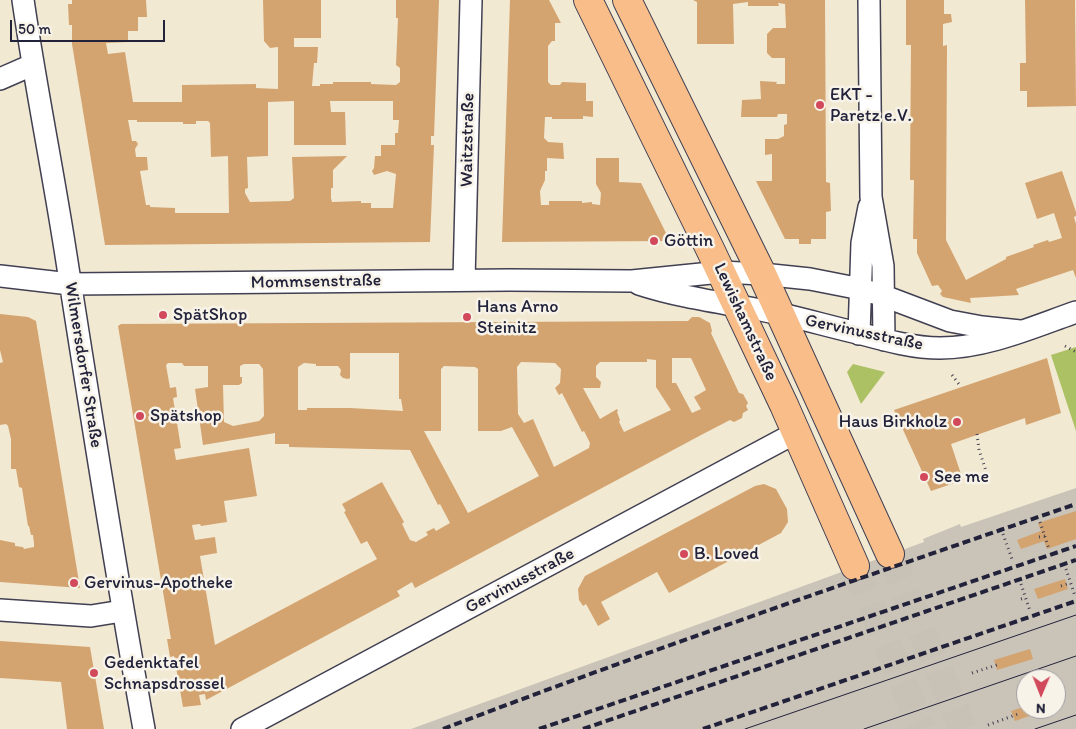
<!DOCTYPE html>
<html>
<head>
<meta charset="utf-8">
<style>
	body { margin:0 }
	#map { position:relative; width:1076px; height:729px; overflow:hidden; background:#f2e9d3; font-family:Itim,sans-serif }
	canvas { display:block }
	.north { position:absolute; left:1016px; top:669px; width:50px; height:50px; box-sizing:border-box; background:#f7f3e8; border:1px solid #a29fa3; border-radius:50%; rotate:181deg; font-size:14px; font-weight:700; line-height:20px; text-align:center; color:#22223b }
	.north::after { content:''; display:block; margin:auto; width:18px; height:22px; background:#d1495b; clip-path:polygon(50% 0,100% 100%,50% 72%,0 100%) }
	.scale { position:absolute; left:10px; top:20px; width:155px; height:22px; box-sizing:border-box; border:2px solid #22223b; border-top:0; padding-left:6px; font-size:15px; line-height:18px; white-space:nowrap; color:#22223b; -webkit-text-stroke:4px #f7f3e8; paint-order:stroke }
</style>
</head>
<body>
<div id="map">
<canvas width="1076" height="729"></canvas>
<div class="north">N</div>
<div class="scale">50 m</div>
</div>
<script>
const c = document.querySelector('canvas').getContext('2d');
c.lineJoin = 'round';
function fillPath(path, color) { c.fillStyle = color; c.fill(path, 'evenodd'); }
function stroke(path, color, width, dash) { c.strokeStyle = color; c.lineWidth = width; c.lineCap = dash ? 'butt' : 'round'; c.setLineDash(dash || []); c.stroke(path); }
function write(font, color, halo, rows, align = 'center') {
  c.font = font + ' Itim,sans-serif'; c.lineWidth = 5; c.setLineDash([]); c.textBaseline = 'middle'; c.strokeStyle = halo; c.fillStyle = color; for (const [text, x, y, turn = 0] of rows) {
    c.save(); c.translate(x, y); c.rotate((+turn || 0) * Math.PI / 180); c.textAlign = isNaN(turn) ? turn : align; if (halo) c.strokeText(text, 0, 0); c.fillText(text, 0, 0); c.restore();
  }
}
const industrial = new Path2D(`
	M 1076,488 L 1076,729 L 411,729 L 924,542 L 923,539 L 960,524 L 961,527 ZM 1026,679 L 1056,679 L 1056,709 L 1026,709 Z`);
const green = new Path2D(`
	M 1076,347 L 1076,431 L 1051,355 Z
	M 853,364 L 885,372 L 861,404 L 847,372 Z`);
const building = new Path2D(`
	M 72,0 L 146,0 L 147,17 L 138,17 L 138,31 L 128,31 L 128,42 L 106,43 L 108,54 L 125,52 L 133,102 L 182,102 L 182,85 L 256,84 L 256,88 L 278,89 L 278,47 L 270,48 L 264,41 L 263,0 L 321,0 L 321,38 L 294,38 L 294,47 L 318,47 L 317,63 L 314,63 L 312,86 L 320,86 L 320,84 L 333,84 L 333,82 L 371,82 L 371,84 L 396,85 L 400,82 L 400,68 L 396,65 L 398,18 L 396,18 L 396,0 L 439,0 L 434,136 L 431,136 L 431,145 L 434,145 L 430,242 L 105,245 L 72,44 L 72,25 L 69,25 L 68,4 L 72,4 ZM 294,101 L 294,145 L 346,145 L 345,112 L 331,112 L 330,101 L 393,101 L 393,120 L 399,120 L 398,133 L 395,133 L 395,145 L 381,145 L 381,156 L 375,156 L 374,168 L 372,171 L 374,175 L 387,171 L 396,174 L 393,208 L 371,208 L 371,203 L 361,203 L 361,201 L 332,202 L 331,198 L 331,188 L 333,188 L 333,170 L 347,156 L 292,157 L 294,198 L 290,201 L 250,202 L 245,193 L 245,189 L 248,188 L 247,157 L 268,156 L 268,102 ZM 128,120 L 137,120 L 137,122 L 183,122 L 183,124 L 196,124 L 196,121 L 208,121 L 210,123 L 211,157 L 228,156 L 229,213 L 175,213 L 175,208 L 150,207 L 150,205 L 146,205 L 140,171 L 148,170 L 147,157 L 136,157 L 135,149 L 138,144 L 136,141 L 132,141 Z
	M 510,0 L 549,0 L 561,23 L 555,23 L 555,41 L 552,41 L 548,46 L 548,82 L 551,85 L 560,85 L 562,82 L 586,83 L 586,101 L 593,101 L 593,117 L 583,116 L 583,119 L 552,119 L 552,117 L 545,117 L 544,138 L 548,142 L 563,143 L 564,159 L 547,158 L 547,171 L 545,171 L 545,180 L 540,191 L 541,205 L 549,205 L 549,201 L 582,201 L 582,203 L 592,202 L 592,204 L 600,205 L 601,193 L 596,184 L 596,158 L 619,158 L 619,182 L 641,183 L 670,241 L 502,242 Z
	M 693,0 L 825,0 L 826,182 L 830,183 L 831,211 L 826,212 L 826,239 L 811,239 L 811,244 L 799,244 L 799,239 L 785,239 L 756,181 L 772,181 L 772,154 L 765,155 L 765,139 L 778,139 L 784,136 L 784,125 L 787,124 L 787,114 L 778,114 L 777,117 L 741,117 L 742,100 L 761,99 L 760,81 L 777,82 L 776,84 L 785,84 L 785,58 L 772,58 L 767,53 L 767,34 L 773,28 L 786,28 L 785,4 L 778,3 L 779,6 L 748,6 L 748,2 L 733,4 L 734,44 L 697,44 L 697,2 Z
	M 906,0 L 944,0 L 944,14 L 951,14 L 952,22 L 943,24 L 943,46 L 947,45 L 946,240 L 966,280 L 1006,259 L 1006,257 L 1034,247 L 1033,245 L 1048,240 L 1049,242 L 1062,238 L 1054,213 L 1037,219 L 1025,183 L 1062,171 L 1076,212 L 1076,216 L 1074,217 L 1076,224 L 1076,278 L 1073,270 L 1016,289 L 1019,295 L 970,298 L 971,303 L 943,297 L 940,294 L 942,291 L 938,285 L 932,286 L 917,253 L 917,239 L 913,239 L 914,180 L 910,180 L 911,45 L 906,45 Z
	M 1025,0 L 1075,0 L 1076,106 L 1027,107 L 1027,91 L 1020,91 L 1020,63 L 1026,63 Z
	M 0,314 L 28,317 L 36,321 L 80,588 L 0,582 L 0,540 L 15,543 L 15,546 L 23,547 L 24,549 L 34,547 L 34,544 L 33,535 L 31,535 L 29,526 L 28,526 L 22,488 L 19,487 L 16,469 L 11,469 L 11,439 L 8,426 L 6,424 L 0,425 L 0,363 L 3,362 L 0,350 Z
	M 692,317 L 699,317 L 710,323 L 712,331 L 711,333 L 739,393 L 743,394 L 748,403 L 746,406 L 748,410 L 743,413 L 742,418 L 734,422 L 730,420 L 703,434 L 415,588 L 412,582 L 397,591 L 400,596 L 206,700 L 205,694 L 199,695 L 201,705 L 183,707 L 174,656 L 170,657 L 167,639 L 171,639 L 118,326 L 121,324 L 688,321 ZM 350,353 L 399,353 L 399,399 L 401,399 L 403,411 L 350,408 L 307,408 L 307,410 L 298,410 L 298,367 L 304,363 L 316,364 L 316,366 L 338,366 L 341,370 L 340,375 L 343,378 L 348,379 L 350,378 ZM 672,358 L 691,358 L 706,390 L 694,397 L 701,409 L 692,413 L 676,383 L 672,383 ZM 647,359 L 656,360 L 656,387 L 671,410 L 624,432 L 619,422 L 620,420 L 617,412 L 618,411 L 617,409 L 600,419 L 583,388 L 600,388 L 601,382 L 596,377 L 596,366 L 600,362 L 647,362 ZM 521,362 L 555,363 L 561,369 L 560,383 L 555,388 L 559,395 L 562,393 L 582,432 L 584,431 L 590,443 L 589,448 L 554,467 L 533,419 L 524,423 L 518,414 L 517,367 ZM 168,363 L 182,363 L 184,366 L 208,366 L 208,387 L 195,389 L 203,445 L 275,433 L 275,444 L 289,444 L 289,447 L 410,450 L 438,505 L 440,504 L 450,523 L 436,531 L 434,528 L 426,532 L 428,535 L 416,542 L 410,540 L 402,524 L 404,522 L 382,482 L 342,504 L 346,511 L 344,512 L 361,544 L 367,541 L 377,559 L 215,645 L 200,556 L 217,553 L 215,537 L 195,540 L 192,525 L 200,524 L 201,526 L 227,522 L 224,501 L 257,496 L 249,448 L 176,460 L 174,449 L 181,448 L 173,398 L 177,397 L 176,387 L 170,388 L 166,365 ZM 244,364 L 259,364 L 263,369 L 264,416 L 259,421 L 233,426 L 224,422 L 223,385 L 239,385 L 242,383 L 242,377 L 240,377 L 240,366 ZM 444,366 L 475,367 L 478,369 L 478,431 L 501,431 L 512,427 L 539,476 L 468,513 L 424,431 L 441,431 L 441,369 Z
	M 1047,358 L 1061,413 L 1026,425 L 1025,418 L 951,444 L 963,480 L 931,491 L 894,410 Z
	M 764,484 L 776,489 L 787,509 L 788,522 L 781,533 L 669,593 L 657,572 L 601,602 L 610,619 L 598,626 L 586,604 L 583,606 L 579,600 L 578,589 L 585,576 L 755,486 Z
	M 1076,511 L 1076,539 L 1047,549 L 1044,541 L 1021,549 L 1017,540 L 1041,531 L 1038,523 Z
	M 1065,579 L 1068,589 L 1038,599 L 1034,589 Z
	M 0,641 L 90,647 L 104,729 L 67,729 L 61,682 L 0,678 Z
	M 1030,649 L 1033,659 L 997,670 L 994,660 Z
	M 1026,706 L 1026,709 L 1050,709 L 1015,721 L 1011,711 Z`);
const majorTunnel = new Path2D(`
	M 890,554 L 963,729
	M 855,566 L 922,729`);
const path = new Path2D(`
	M 1065,346 L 1076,352
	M 952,375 L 961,387
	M 977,434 L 979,450 L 988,477
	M 1040,522 L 1049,549
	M 1003,534 L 1013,562
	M 1039,537 L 1045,536
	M 1066,569 L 1075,596
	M 1021,584 L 1030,611
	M 1061,586 L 1070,583
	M 1021,599 L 1025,598
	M 972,673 L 1000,664
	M 988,725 L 1018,714`);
const minor = new Path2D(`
	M 23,0 C 35,83 52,166 65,249 C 90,409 115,569 144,729
	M 869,0 L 871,197 L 883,266 L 884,340
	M 0,79 L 32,65
	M 0,276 L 70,284 L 510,280 L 632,281 L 721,272 L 762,274 L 810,279 L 861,289 L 884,296 L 950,321 L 982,327 L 1020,331
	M 464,280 L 471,0
	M 639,284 C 685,299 733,304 781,314 C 808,320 835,328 862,334 C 888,341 914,348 940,348 C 986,348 1033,327 1076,312
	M 859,334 L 862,243 L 869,207
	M 0,610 L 91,616 L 122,611
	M 242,729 L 797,432`);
const major = new Path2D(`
	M 588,0 L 710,249 L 784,405 L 855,566
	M 627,0 L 762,274 L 890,554`);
const tram = new Path2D(`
	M 745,729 L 1076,615
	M 864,729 L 1076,656
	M 1035,729 L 1076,715`);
const rail = new Path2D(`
	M 443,729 C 652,649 864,577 1076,504
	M 539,729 L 1076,546
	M 583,729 L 1076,560
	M 703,729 L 1076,601`);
const markers = [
	[820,105,5,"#d1495b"],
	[654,241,5,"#d1495b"],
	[163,315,5,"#d1495b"],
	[467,317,5,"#d1495b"],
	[140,416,5,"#d1495b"],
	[957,422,5,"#d1495b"],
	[924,477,5,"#d1495b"],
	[684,554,5,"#d1495b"],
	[74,583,5,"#d1495b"],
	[94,673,5,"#d1495b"]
];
const poiNames = [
	["EKT -",830,95],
	["Paretz e.V.",830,116],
	["Göttin",664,241],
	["Hans Arno",477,307],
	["Steinitz",477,328],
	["SpätShop",173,315],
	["Spätshop",150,416],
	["Haus Birkholz",947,422,"right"],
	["See me",934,477],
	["B. Loved",694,554],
	["Gervinus-Apotheke",84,583],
	["Gedenktafel",104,663],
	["Schnapsdrossel",104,684]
];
const streetNames = [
	["Waitzstraße",468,140,-89],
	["Mommsenstraße",316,282,-1],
	["Lewishamstraße",745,322,65],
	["Gervinusstraße",864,333,12],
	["Wilmersdorfer Straße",83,365,81],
	["Gervinusstraße",520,581,-28]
];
fillPath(industrial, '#cac3b8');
fillPath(green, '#acc064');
fillPath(building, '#d4a470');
stroke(majorTunnel, '#c8c1b5', 28, [28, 14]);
stroke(minor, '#414052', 24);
stroke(major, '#414052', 30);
stroke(path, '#414052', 3, [1, 4]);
stroke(minor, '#fff', 21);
stroke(major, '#f8bd89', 28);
stroke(tram, '#22223b', 1);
stroke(rail, '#22223b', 4, [8, 4]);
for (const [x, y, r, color] of markers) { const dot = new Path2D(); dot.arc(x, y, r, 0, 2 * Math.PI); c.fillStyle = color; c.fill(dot); stroke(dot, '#f7f3e8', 2); }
write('18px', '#22223b', '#f7f3e8', poiNames, 'left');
write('18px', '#22223b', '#f7f3e8', streetNames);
</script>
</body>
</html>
